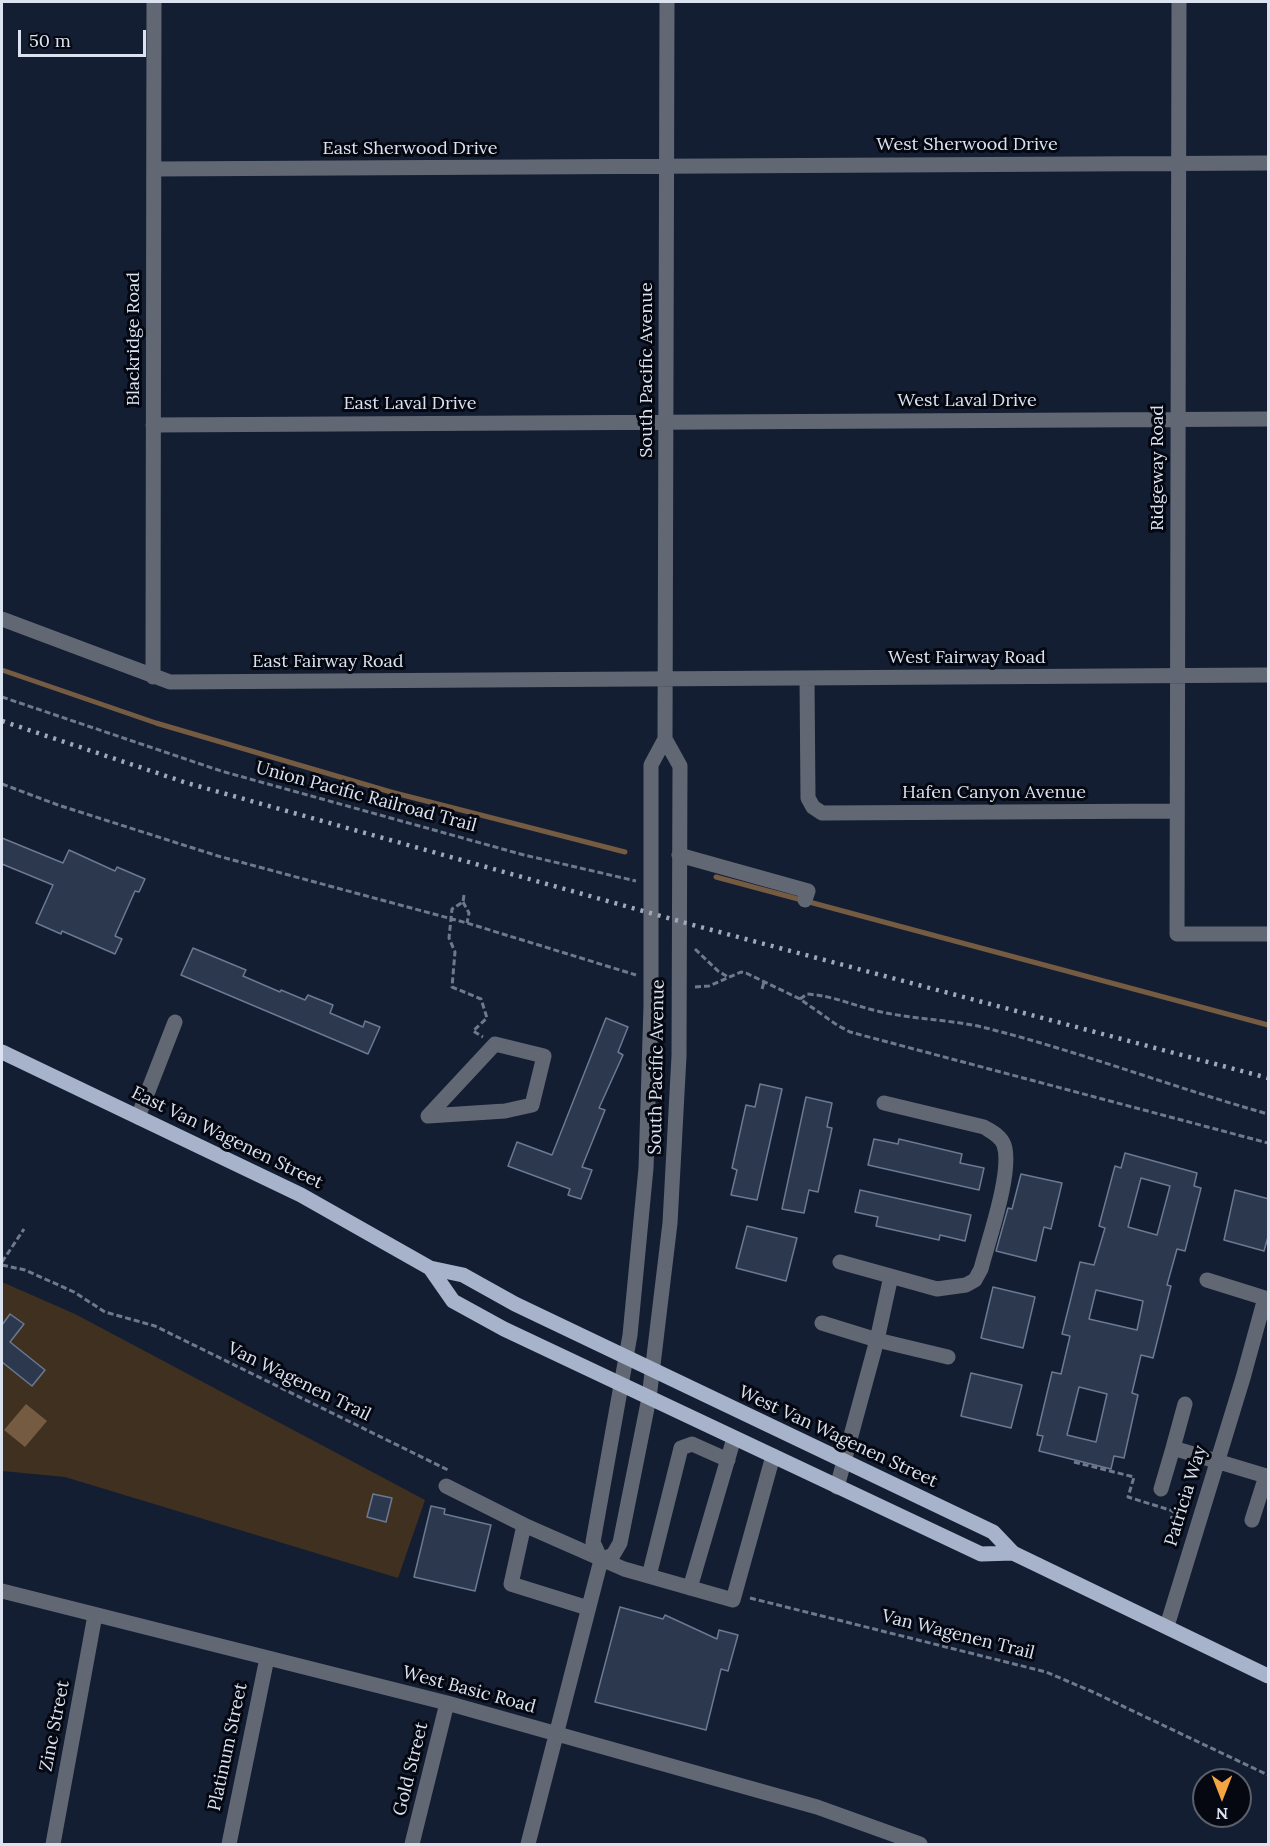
<!DOCTYPE html>
<html>
<head>
<meta charset="utf-8">
<style>
	body { margin:0 }
	#map { position:relative; width:1270px; height:1846px; overflow:hidden; background:#131e33; font-family:Lora,serif }
	canvas { display:block }
	.frame { position:absolute; inset:0; border:3px solid #dbe3f1; pointer-events:none }
	.north { position:absolute; left:1192px; top:1768px; width:60px; height:60px; box-sizing:border-box; background:#050811; border:2px solid #5b606b; border-radius:50%; rotate:180deg; font-size:16px; font-weight:700; line-height:24px; text-align:center; color:#dbe3f1 }
	.north::after { content:''; display:block; margin:auto; width:21px; height:27px; background:#f4a443; clip-path:polygon(50% 0,100% 100%,50% 72%,0 100%) }
	.scale { position:absolute; left:18px; top:30px; width:128px; height:27px; box-sizing:border-box; border:3px solid #dbe3f1; border-top:0; padding-left:8px; font-size:18px; line-height:21px; white-space:nowrap; color:#dbe3f1; -webkit-text-stroke:4px #050811; paint-order:stroke }
</style>
</head>
<body>
<div id="map">
<canvas width="1270" height="1846"></canvas>
<div class="frame"></div>
<div class="north">N</div>
<div class="scale">50 m</div>
</div>
<script>
const c = document.querySelector('canvas').getContext('2d');
c.lineJoin = 'round';
function fillPath(path, color) { c.fillStyle = color; c.fill(path, 'evenodd'); }
function stroke(path, color, width, dash) { c.strokeStyle = color; c.lineWidth = width; c.lineCap = dash ? 'butt' : 'round'; c.setLineDash(dash || []); c.stroke(path); }
function write(font, color, halo, rows, align = 'center') {
  c.font = font + ' Lora,serif'; c.lineWidth = 6; c.setLineDash([]); c.textBaseline = 'middle'; c.strokeStyle = halo; c.fillStyle = color; for (const [text, x, y, turn = 0] of rows) {
    c.save(); c.translate(x, y); c.rotate((+turn || 0) * Math.PI / 180); c.textAlign = isNaN(turn) ? turn : align; if (halo) c.strokeText(text, 0, 0); c.fillText(text, 0, 0); c.restore();
  }
}
const green = new Path2D(`
	M 2,1282 L 75,1314 L 425,1500 L 398,1578 L 65,1477 L 2,1471 Z`);
const water = new Path2D(`
	M 26,1404 L 47,1421 L 25,1447 L 4,1430 Z`);
const stream = new Path2D(`
	M 2,670 L 156,723 L 391,792 L 625,852
	M 716,877 L 1268,1025`);
const building = new Path2D(`
	M 2,838 L 63,863 L 69,850 L 115,871 L 117,867 L 145,879 L 139,892 L 135,891 L 115,936 L 122,939 L 115,954 L 62,931 L 61,934 L 36,923 L 53,885 L 2,864 Z
	M 193,948 L 246,970 L 243,976 L 280,992 L 281,990 L 305,1000 L 308,995 L 333,1005 L 330,1013 L 363,1027 L 365,1021 L 380,1027 L 368,1054 L 181,975 Z
	M 606,1018 L 628,1027 L 618,1052 L 623,1055 L 599,1108 L 605,1110 L 582,1167 L 592,1170 L 581,1199 L 568,1195 L 570,1189 L 508,1166 L 517,1142 L 552,1155 Z
	M 760,1084 L 782,1089 L 757,1200 L 731,1195 L 737,1170 L 732,1168 L 746,1105 L 755,1107 Z
	M 806,1097 L 832,1103 L 827,1127 L 832,1128 L 818,1192 L 809,1190 L 804,1213 L 782,1209 Z
	M 874,1139 L 898,1144 L 899,1139 L 962,1154 L 960,1163 L 984,1168 L 979,1190 L 868,1165 Z
	M 1125,1153 L 1197,1173 L 1194,1186 L 1201,1188 L 1185,1251 L 1177,1249 L 1167,1285 L 1171,1286 L 1153,1358 L 1141,1355 L 1132,1393 L 1138,1395 L 1124,1458 L 1114,1456 L 1111,1469 L 1039,1451 L 1043,1436 L 1037,1435 L 1052,1372 L 1061,1374 L 1070,1336 L 1062,1334 L 1080,1262 L 1094,1265 L 1105,1228 L 1099,1226 L 1115,1166 L 1121,1168 ZM 1141,1178 L 1170,1186 L 1157,1235 L 1128,1227 ZM 1096,1290 L 1143,1301 L 1137,1330 L 1089,1319 ZM 1079,1387 L 1107,1394 L 1096,1442 L 1067,1435 Z
	M 1021,1174 L 1062,1183 L 1051,1229 L 1044,1227 L 1036,1261 L 996,1251 L 1008,1208 L 1012,1209 Z
	M 860,1190 L 971,1215 L 965,1241 L 940,1235 L 939,1240 L 876,1226 L 878,1217 L 855,1212 Z
	M 1235,1190 L 1269,1199 L 1269,1233 L 1264,1251 L 1224,1240 Z
	M 747,1226 L 797,1238 L 786,1281 L 736,1268 Z
	M 993,1287 L 1035,1297 L 1023,1348 L 981,1338 Z
	M 10,1314 L 24,1324 L 10,1342 L 45,1370 L 32,1386 L 2,1362 L 2,1325 Z
	M 971,1373 L 1022,1385 L 1011,1428 L 961,1416 Z
	M 373,1494 L 392,1498 L 386,1522 L 367,1517 Z
	M 431,1506 L 445,1509 L 444,1514 L 491,1525 L 475,1591 L 414,1577 Z
	M 620,1607 L 663,1619 L 665,1615 L 717,1639 L 719,1630 L 738,1635 L 728,1671 L 721,1669 L 706,1730 L 595,1702 Z`);
const path = new Path2D(`
	M 2,697 L 221,771 L 524,855 L 636,881
	M 2,784 L 58,805 L 218,856 L 467,923 L 636,975
	M 464,895 L 463,902 L 452,909 L 449,938 L 455,952 L 452,987 L 481,999 L 487,1018 L 473,1031 L 483,1037
	M 463,902 L 469,913 L 467,923
	M 695,949 L 718,971 L 728,977
	M 695,987 L 709,986 L 741,972 L 746,973 L 800,999 L 837,1025 L 850,1032 L 1268,1143
	M 762,989 L 764,982
	M 800,999 L 807,994 C 834,996 852,1005 877,1011 C 914,1020 953,1019 990,1029 C 1084,1053 1175,1088 1268,1114
	M 2,1262 L 24,1229
	M 2,1265 L 25,1270 L 74,1292 L 105,1312 L 155,1326 L 448,1470
	M 1074,1462 L 1134,1477 L 1128,1497 L 1173,1511 L 1171,1521 L 1172,1523 L 1177,1523 L 1180,1515 L 1184,1515
	M 750,1598 L 1046,1672 L 1093,1692 L 1268,1775`);
const minor = new Path2D(`
	M 1179,2 L 1177,934 L 1268,934
	M 154,169 L 1268,163
	M 153,425 L 1268,419
	M 2,619 L 170,682 L 1268,675
	M 153,677 L 154,2
	M 807,678 L 808,798 L 813,807 L 822,813 L 1177,811
	M 679,855 L 808,891 L 805,900
	M 495,1044 L 544,1056 L 532,1105 L 505,1111 L 428,1116 Z
	M 138,1117 L 175,1022
	M 840,1262 L 937,1289 L 966,1285 L 975,1280 L 981,1269 C 988,1241 1013,1171 1004,1145 C 1001,1136 992,1132 984,1127 L 884,1103
	M 1207,1280 L 1268,1299
	M 822,1323 L 877,1340 L 948,1357
	M 1173,1448 L 1185,1404
	M 446,1486 L 524,1525 L 511,1584 L 588,1608
	M 837,1487 L 877,1340 L 891,1276
	M 1161,1489 L 1173,1448 L 1266,1476 L 1252,1520
	M 524,1525 L 624,1569 L 733,1600 L 773,1456
	M 601,1560 L 613,1555 L 620,1543 L 649,1398 L 670,1223 L 679,1056 L 680,766 L 665,739
	M 649,1576 L 681,1448 L 692,1444 L 728,1460
	M 690,1588 L 734,1438
	M 2,1591 L 447,1703 L 817,1807 L 920,1844
	M 1167,1626 L 1243,1378 L 1265,1298
	M 53,1844 L 95,1615
	M 229,1844 L 267,1658
	M 412,1844 L 447,1703
	M 528,1844 L 601,1560 L 593,1542 L 630,1335 L 646,1168 L 651,1006 L 651,765 L 665,739 L 667,2`);
const major = new Path2D(`
	M 2,1052 L 301,1195 L 430,1268 L 463,1275 L 515,1304 L 993,1532 L 1013,1553 L 1268,1676
	M 430,1268 L 453,1301 L 504,1329 L 981,1554 L 1013,1553`);
const rail = new Path2D(`
	M 2,721 L 187,783 L 693,925 L 1268,1078`);
const streetNames = [
	["West Sherwood Drive",967,145],
	["East Sherwood Drive",410,149],
	["Blackridge Road",134,339,-90],
	["South Pacific Avenue",647,370,-90],
	["West Laval Drive",967,401],
	["East Laval Drive",410,404],
	["Ridgeway Road",1158,468,-90],
	["West Fairway Road",967,658],
	["East Fairway Road",328,662],
	["Hafen Canyon Avenue",994,793],
	["Union Pacific Railroad Trail",366,797,15],
	["South Pacific Avenue",657,1067,-89],
	["East Van Wagenen Street",227,1138,26],
	["Van Wagenen Trail",299,1382,26],
	["West Van Wagenen Street",838,1437,25],
	["Patricia Way",1186,1496,-73],
	["Van Wagenen Trail",958,1635,14],
	["West Basic Road",469,1690,15],
	["Zinc Street",55,1726,-79],
	["Platinum Street",228,1747,-78],
	["Gold Street",411,1769,-76]
];
fillPath(green, '#403020');
fillPath(water, '#745b41');
stroke(stream, '#745b41', 5);
fillPath(building, '#2c384e');
stroke(building, '#6b7992', 1.5);
stroke(path, '#6f798b', 3, [6, 3]);
stroke(minor, '#626873', 15);
stroke(major, '#a6b3cb', 15);
stroke(rail, '#a1a9b9', 4.5, [3, 6]);
write('18px', '#dbe3f1', '#050811', streetNames);
</script>
</body>
</html>
